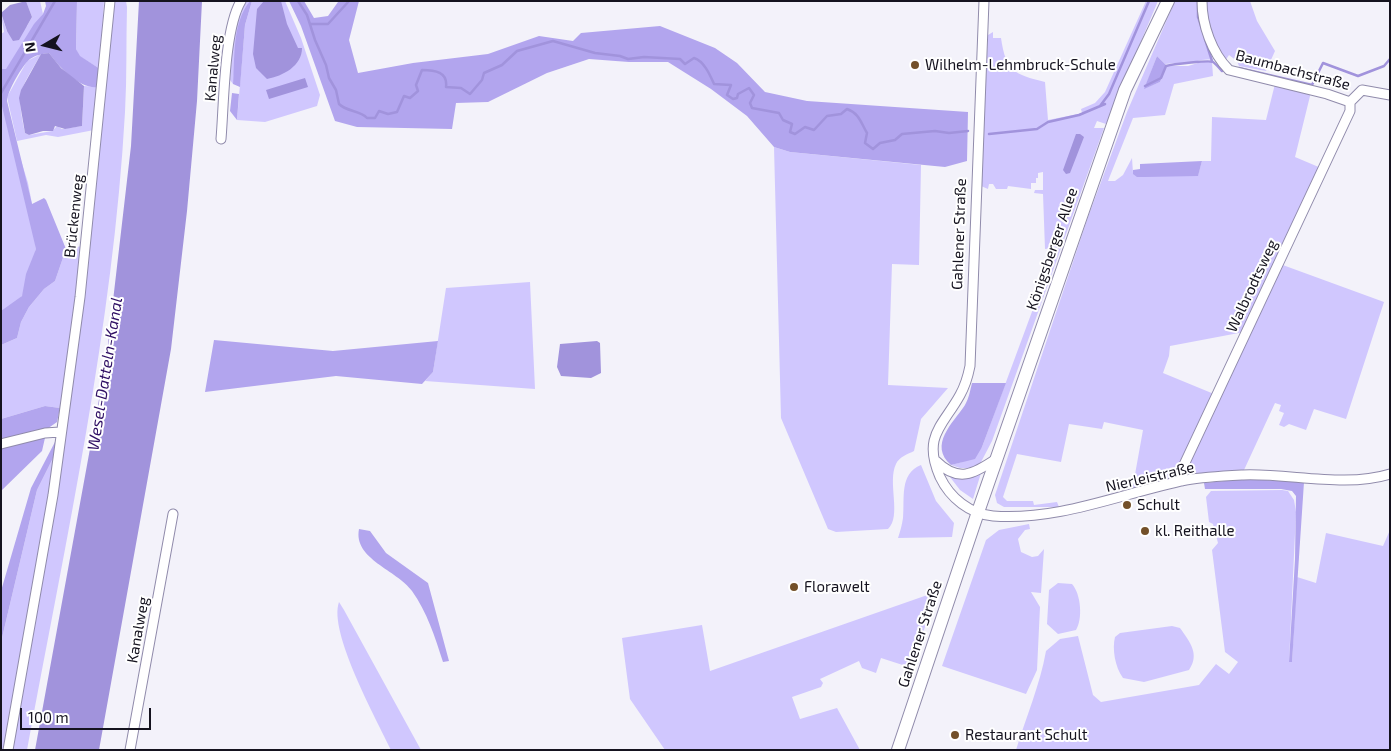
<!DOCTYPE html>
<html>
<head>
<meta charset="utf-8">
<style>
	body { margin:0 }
	#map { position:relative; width:1391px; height:751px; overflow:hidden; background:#f3f2fa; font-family:"Exo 2",sans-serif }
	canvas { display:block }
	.frame { position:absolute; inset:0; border:2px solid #15131f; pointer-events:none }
	.north { position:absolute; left:20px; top:20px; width:50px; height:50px; -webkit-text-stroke:4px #fff; paint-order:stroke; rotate:262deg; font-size:14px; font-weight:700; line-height:20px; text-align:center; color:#15131f }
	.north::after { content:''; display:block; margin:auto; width:18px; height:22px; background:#15131f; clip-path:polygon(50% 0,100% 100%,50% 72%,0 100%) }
	.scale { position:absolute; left:20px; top:708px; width:131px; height:22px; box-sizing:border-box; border:2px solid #15131f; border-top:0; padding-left:6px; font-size:15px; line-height:18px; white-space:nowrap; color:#15131f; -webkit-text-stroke:4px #fff; paint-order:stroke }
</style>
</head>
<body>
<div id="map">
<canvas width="1391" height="751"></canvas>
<div class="frame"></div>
<div class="north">N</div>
<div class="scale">100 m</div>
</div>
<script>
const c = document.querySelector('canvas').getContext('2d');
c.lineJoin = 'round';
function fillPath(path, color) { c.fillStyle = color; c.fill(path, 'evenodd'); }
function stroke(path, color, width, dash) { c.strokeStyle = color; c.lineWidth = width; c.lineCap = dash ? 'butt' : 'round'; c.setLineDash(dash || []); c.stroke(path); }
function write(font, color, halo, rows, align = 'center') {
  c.font = font + ' "Exo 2",sans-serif'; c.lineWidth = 4; c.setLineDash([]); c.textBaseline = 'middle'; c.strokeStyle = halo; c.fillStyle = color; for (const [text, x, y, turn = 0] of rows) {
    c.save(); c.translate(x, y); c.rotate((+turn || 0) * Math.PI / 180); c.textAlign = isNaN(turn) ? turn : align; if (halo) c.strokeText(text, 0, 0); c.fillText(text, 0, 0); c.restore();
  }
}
const green = new Path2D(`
	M 26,1 L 40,1 L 43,14 L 9,65 L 4,89 L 15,141 L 28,183 L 33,209 L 36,249 L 28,287 L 1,327 L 1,34 L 4,32 L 1,14 L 7,31 L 27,26 L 32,17 Z
	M 77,1 L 104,1 L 100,69 L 79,56 L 76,49 Z
	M 113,1 L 126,1 L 127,7 C 126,42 127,77 125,112 C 113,327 66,539 27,750 L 11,750 L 55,500 Z
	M 246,1 L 250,1 L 239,23 L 233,84 L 230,80 L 234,30 Z
	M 252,1 L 285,1 L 301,38 L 320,95 L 317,106 L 265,122 L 237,120 L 245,25 Z
	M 1146,1 L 1158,1 L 1106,124 L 1097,121 L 1094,128 L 1104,128 L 992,441 L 980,464 L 970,470 L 969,468 L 960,468 L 951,465 L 962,462 L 982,447 L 1040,290 L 1042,289 L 1055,248 L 1045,249 L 1043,194 L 1034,193 L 1035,190 L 1043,190 L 1043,172 L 1038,173 L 1038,178 L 1036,178 L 1036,183 L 1031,183 L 1031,189 L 1008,186 L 1007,189 L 996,189 L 993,184 L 989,184 L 988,189 L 981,186 L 988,35 L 993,32 L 993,38 L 1001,38 C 1006,72 1014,74 1045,82 L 1048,120 L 1078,114 L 1082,113 L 1081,109 L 1095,103 L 1105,92 Z
	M 1175,1 L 1197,1 L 1197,18 L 1212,60 C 1202,58 1195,63 1186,63 C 1178,63 1173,63 1165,64 L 1157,56 L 1145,88 L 1160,82 L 1167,66 L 1188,66 L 1205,61 L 1212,62 L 1213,76 L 1174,84 L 1165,115 L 1133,118 L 1108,181 L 1115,181 L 1123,175 L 1132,158 L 1133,173 L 1198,175 L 1202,161 L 1211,161 L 1212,117 L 1266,120 L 1275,84 L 1311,92 L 1295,157 L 1321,168 L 1244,332 L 1170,346 L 1169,356 L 1163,373 L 1214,394 L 1175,477 L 1132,491 L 1143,430 L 1104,422 L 1102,429 L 1069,424 L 1061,462 L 1017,454 L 1003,497 L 1007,501 L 1033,501 L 1034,505 L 1057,502 L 1059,507 L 1004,507 L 997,503 L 995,495 L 1088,217 L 1127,112 Z
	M 1206,1 L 1250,1 L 1257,21 L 1275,51 L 1266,71 L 1239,66 L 1237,61 L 1229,55 L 1225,61 C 1212,47 1206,20 1206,1 Z
	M 41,54 C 20,91 16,90 25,133 L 29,135 L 52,131 L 57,126 L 62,129 L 82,126 L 84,86 L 98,87 L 94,130 L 58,137 L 46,135 L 17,141 L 7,97 L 27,61 Z
	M 774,147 L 790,152 L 921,165 L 919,265 L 892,264 L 888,385 L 948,388 L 921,419 L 914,451 C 908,454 899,457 896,464 C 887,482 902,516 888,529 L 836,532 L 828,529 L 781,418 Z
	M 82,246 L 60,408 L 45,406 L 1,419 L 1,345 L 17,338 L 21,322 L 29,307 L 44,289 L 55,281 L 66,249 Z
	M 1280,264 L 1384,302 L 1346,419 L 1314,409 L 1306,430 L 1289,424 L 1284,427 L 1279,425 L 1284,413 L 1279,411 L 1281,405 L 1275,403 L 1244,470 L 1191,474 L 1188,466 Z
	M 530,282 L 535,389 L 425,381 L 433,372 L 446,288 Z
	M 54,456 L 48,503 L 4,750 L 1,750 L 1,642 L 37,490 Z
	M 921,465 L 936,501 L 954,523 L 952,537 L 898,538 C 900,532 902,525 903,518 C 905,498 899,474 921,465 Z
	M 981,473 L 973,499 L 960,490 L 950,477 Z
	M 1282,490 L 1288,491 L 1294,500 L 1296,512 L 1289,662 L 1292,662 L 1297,577 L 1316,583 L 1326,533 L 1383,546 L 1390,530 L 1390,750 L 1016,750 C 1026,717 1040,685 1046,651 L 1060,639 L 1078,636 L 1093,695 L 1101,702 L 1199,685 L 1216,664 L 1229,674 L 1238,662 L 1225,652 L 1212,550 L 1218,543 L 1213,524 L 1209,522 L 1206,497 L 1211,491 Z
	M 1029,524 L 1030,529 L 1025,530 L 1018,539 L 1021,552 L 1032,557 L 1038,556 L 1044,549 L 1041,593 L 1031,592 L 1040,607 L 1037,670 L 1026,694 L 942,666 L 986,540 L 999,530 Z
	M 1058,583 L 1072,584 C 1081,594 1083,619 1076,630 L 1058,634 L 1047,624 L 1049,590 Z
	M 936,592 L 912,668 L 881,658 L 876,673 L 862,668 L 859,661 L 820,679 L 823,683 L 821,687 L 792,697 L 800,719 L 837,708 L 860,750 L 665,750 L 630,699 L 622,638 L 702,625 L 710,671 Z
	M 339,602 L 344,610 L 421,750 L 391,750 C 377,720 328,632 339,602 Z
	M 1172,626 L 1180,628 C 1190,642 1200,654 1189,670 L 1144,682 L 1123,678 C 1115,667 1112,649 1115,637 L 1120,633 Z`);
const forest = new Path2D(`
	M 45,1 L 77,1 L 76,49 L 80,56 L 100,69 L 98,87 C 79,89 60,68 49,53 C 42,54 36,55 30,59 C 23,64 7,92 7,101 L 32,204 L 44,198 L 46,200 L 66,249 L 55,281 L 44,289 L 29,307 L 21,322 L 17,338 L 1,345 L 1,311 L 22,296 L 26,274 L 36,249 L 1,102 L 1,69 L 6,69 L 34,24 L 43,14 L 46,6 Z
	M 250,1 L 252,1 L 245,25 L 240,87 L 233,84 C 235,57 232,23 250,1 Z
	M 289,1 L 304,1 L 314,18 L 328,16 L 338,2 L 359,1 L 349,40 L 358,73 L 413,63 L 488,54 L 539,36 L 573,41 L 581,33 L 660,26 L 715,48 L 737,63 L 765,92 L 807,101 L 968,112 L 967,161 L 945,167 L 790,152 L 774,147 L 747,116 L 711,89 L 668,62 L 629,62 L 589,59 L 547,73 L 488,102 L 456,103 L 452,129 L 357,127 L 335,121 L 301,26 Z
	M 1157,56 L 1167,66 L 1160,82 L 1144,89 Z
	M 232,93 L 239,94 L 237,120 L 230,111 Z
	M 1202,161 L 1198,176 L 1145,177 L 1137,177 L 1133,174 L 1133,170 L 1140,169 L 1140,164 Z
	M 214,340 L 333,351 L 438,341 L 433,372 L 422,384 L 336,376 L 205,392 Z
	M 972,383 L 1006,383 L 982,447 L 975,459 L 951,465 C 928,445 953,423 965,405 C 969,398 970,391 972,383 Z
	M 45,406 L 60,408 L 57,422 L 47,429 L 42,451 L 1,491 L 1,419 Z
	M 56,440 L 54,456 L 37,490 L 1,642 L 1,591 L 31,488 Z
	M 1245,479 L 1304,482 L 1292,662 L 1289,662 L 1295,559 L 1296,496 L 1292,491 L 1281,489 L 1205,489 L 1204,483 Z
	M 359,529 L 370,531 L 386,553 L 428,583 L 449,661 L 443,662 C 435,637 427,612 412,591 C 397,570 353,559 359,529 Z`);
const water = new Path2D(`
	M 26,1 L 32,17 L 19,40 L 13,41 L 7,31 L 1,13 L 10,5 Z
	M 139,1 L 202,1 L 197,101 L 187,211 L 171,349 L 99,750 L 35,750 L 106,361 L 131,146 Z
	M 264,1 L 281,1 L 287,24 L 298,48 L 302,48 C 302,66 283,76 267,79 L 256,68 L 253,54 L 257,9 Z
	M 49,53 L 61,68 L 84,86 L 82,126 L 65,129 L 55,126 L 53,131 L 43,131 L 29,135 L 25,133 L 19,98 L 21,90 L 41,54 Z
	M 305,78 L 308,87 L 269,99 L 266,90 Z
	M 1076,134 L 1080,134 L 1084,137 L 1070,173 L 1066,174 L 1063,170 Z
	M 597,341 L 600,343 L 601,373 L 591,378 L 561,376 L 557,367 L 560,344 Z`);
const stream = new Path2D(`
	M 298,1 L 307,15 L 315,40 L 326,65 L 329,78 L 336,90 L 339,104 C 347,112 360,110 367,118 L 375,118 L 379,111 L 388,114 L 397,112 L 404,96 L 410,98 L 418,91 L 416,85 L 422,70 C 435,70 448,72 446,87 L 461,88 L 470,94 L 482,80 L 484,73 L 502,65 L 517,51 L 553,41 L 595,53 L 620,56 L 628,59 L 644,57 L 680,59 L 685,64 L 694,58 C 704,61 710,75 714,84 L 731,85 L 727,95 L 733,99 L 737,98 L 738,94 L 749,88 L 754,95 L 750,103 L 752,108 L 779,113 L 783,120 L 792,124 L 790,132 L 795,134 L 805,127 L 814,130 L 827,116 L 841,114 L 847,109 C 859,113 861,123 867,133 L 865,143 L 873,149 L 880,143 L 895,140 L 902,134 L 935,131 L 949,133 L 968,131
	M 1198,3 L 1198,17 L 1202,29
	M 310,24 L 328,24 L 349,1
	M 1205,39 L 1212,61
	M 1239,68 L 1312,85 L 1323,63 L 1358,76 L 1384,66 L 1390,59
	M 1145,86 L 1161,78 L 1166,66 C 1173,64 1210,60 1213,62 C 1216,64 1219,68 1222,71
	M 1,93 L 55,1
	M 1100,106 L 1109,94 L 1149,1
	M 989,134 L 1037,129 L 1048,122 L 1079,115 L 1105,104`);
const minor = new Path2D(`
	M 984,1 L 970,366 C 968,376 965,386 960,395 C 943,426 922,436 940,477 C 950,498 970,514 993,516 C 1060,521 1122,493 1186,480 C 1204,477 1224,476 1243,475 C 1289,473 1345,488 1390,474
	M 1202,1 C 1202,25 1212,53 1229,70 L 1327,94 L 1350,102 L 1362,90 L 1390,95
	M 221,139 C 224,104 224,29 241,1
	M 1,444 L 45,433 L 60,432
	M 936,461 C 958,483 974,474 996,459
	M 1182,481 L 1182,469 L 1350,111 L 1350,102
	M 8,750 L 53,495 L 80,297 L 110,1
	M 130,750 L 173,514`);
const secondary = new Path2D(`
	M 898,750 L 978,512 L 1125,90 L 1168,1`);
const markers = [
	[915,65,5,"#735029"],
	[1127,505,5,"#735029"],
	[1145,531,5,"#735029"],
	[794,587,5,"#735029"],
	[955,735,5,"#735029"]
];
const poiNames = [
	["Wilhelm-Lehmbruck-Schule",925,65],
	["Schult",1137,505],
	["kl. Reithalle",1155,531],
	["Florawelt",804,587],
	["Restaurant Schult",965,735]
];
const streetNames = [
	["Kanalweg",213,68,-85],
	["Baumbachstraße",1293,70,15],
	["Brückenweg",74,216,-84],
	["Gahlener Straße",959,234,-88],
	["Königsberger Allee",1052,249,-71],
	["Walbrodtsweg",1252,286,-65],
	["Nierleistraße",1150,477,-13],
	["Kanalweg",138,630,-80],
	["Gahlener Straße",920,634,-72]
];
const waterNames = [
	["Wesel-Datteln-Kanal",105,374,-81]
];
fillPath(green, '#d0c7fe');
fillPath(forest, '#b2a5ee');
fillPath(water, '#a193dc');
stroke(stream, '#a193dc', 2.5);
stroke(minor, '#908bab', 11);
stroke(secondary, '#908bab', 14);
stroke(minor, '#fff', 9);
stroke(secondary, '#fff', 12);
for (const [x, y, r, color] of markers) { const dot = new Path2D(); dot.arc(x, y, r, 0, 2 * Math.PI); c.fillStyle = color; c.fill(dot); stroke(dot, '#fff', 2); }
write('15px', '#15131f', '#fff', poiNames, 'left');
write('15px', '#15131f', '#fff', streetNames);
write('italic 16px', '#2f0f64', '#fff', waterNames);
</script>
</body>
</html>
